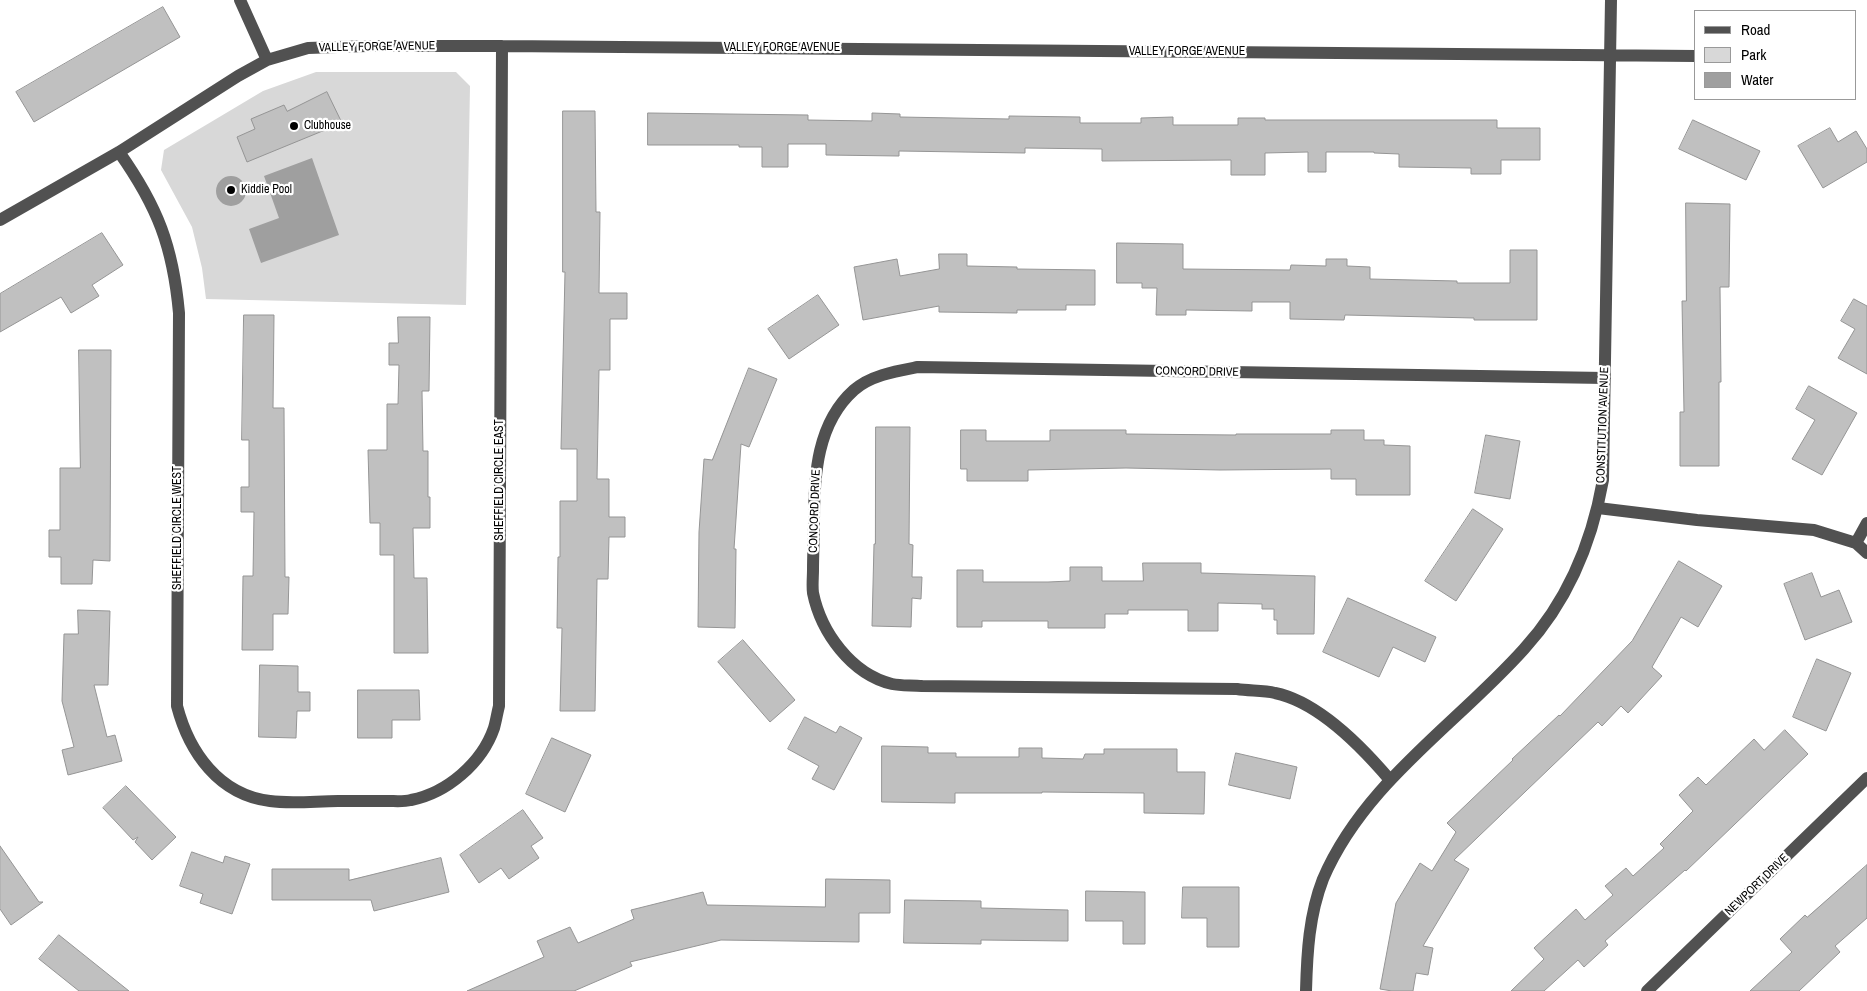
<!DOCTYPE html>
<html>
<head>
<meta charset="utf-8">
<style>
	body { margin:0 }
	#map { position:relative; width:1867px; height:991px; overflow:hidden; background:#fff; font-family:"Archivo Narrow",sans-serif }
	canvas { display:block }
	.legend { position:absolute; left:1694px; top:10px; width:162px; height:90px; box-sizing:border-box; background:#fff; border:1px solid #999; margin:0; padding:6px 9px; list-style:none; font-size:15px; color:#000 }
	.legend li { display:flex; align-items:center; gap:10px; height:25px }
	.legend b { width:25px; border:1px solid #999 }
</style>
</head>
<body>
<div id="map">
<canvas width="1867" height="991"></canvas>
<ul class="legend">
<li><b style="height:6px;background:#515151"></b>Road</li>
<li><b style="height:14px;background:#d8d8d8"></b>Park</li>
<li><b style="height:14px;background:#9f9f9f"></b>Water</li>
</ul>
</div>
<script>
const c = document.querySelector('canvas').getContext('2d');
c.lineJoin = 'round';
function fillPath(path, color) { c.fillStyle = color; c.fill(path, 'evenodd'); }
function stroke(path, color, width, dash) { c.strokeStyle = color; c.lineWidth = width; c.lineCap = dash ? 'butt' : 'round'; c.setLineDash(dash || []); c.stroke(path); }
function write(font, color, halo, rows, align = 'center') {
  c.font = font + ' "Archivo Narrow",sans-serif'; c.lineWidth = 4.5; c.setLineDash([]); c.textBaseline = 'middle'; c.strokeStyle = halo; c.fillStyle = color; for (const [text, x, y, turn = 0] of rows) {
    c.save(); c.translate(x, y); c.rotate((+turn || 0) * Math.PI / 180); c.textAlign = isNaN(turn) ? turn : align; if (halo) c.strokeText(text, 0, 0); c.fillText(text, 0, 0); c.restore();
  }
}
const green = new Path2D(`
	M 316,72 L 456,72 L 470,86 L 466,305 L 206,299 L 202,268 L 192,227 L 161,170 L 164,150 L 263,91 Z`);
const water = new Path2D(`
	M 312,158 L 339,235 L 261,263 L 249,229 L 279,218 L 264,176 Z
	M216 191a15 15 0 1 1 30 0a15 15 0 1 1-30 0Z`);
const building = new Path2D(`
	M 163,7 L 180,37 L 34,122 L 16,92 Z
	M 327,92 L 342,123 L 247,162 L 237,137 L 255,129 L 251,119 L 284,105 L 287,111 Z
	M 563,111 L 595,111 L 596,212 L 600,212 L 599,293 L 627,293 L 627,319 L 610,319 L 610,370 L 599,370 L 597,479 L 609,479 L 609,517 L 625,517 L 625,537 L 609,537 L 608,579 L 597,579 L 595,711 L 560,711 L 562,628 L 557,628 L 558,557 L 560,557 L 560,501 L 577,501 L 577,449 L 561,449 L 565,272 L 563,272 Z
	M 648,113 L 808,115 L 808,120 L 872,121 L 872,113 L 900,114 L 900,117 L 1009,119 L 1009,116 L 1080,117 L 1080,123 L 1141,123 L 1141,118 L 1173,117 L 1173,125 L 1238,125 L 1238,118 L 1265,118 L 1265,120 L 1497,120 L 1497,128 L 1540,128 L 1540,160 L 1501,160 L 1501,174 L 1471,174 L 1471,168 L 1399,167 L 1399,154 L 1374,153 L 1374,152 L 1326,152 L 1326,172 L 1308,172 L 1308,152 L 1265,153 L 1265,175 L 1231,175 L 1231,160 L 1102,161 L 1102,149 L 1025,148 L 1025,153 L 899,151 L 899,156 L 826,155 L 826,144 L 788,144 L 788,167 L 762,167 L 762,147 L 739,147 L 739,145 L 648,145 Z
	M 1693,120 L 1760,151 L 1746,180 L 1679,149 Z
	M 1830,128 L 1838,142 L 1856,131 L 1867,149 L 1867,162 L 1823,188 L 1798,146 Z
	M 1686,203 L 1730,204 L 1729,287 L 1720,287 L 1721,382 L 1719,382 L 1719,466 L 1680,466 L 1680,412 L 1684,412 L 1682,301 L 1686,301 Z
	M 102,233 L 123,265 L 92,285 L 99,296 L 71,313 L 61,297 L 0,332 L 0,294 Z
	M 1117,243 L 1183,244 L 1183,269 L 1290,270 L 1291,265 L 1326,266 L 1326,259 L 1347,259 L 1347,266 L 1370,267 L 1370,279 L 1457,281 L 1457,283 L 1510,283 L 1510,250 L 1537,250 L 1537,320 L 1474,320 L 1474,318 L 1345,315 L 1344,320 L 1290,319 L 1290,302 L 1252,302 L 1252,311 L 1186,310 L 1186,315 L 1156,315 L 1157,288 L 1142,288 L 1142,283 L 1117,283 Z
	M 939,254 L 967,254 L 967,266 L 1017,267 L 1017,269 L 1095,270 L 1095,305 L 1066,305 L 1066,310 L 1017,310 L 1017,313 L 939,312 L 939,306 L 863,320 L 854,267 L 897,259 L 900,276 L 939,269 Z
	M 818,295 L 839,325 L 789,359 L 768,329 Z
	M 1854,299 L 1867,306 L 1867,374 L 1838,358 L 1855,329 L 1841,321 Z
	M 244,315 L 274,315 L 273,408 L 284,408 L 285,577 L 289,577 L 288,614 L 273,614 L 273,650 L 242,650 L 243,576 L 253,576 L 254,512 L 241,512 L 241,487 L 249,487 L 249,440 L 242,440 Z
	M 398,317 L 430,317 L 429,391 L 422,391 L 423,451 L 428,451 L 428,497 L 430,497 L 430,528 L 413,528 L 414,578 L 427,578 L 428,653 L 394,653 L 394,555 L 380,555 L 380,523 L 370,523 L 368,450 L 387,450 L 387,404 L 398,404 L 399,365 L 389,365 L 389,343 L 398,343 Z
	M 79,350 L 111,350 L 110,561 L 93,560 L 92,584 L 61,584 L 61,557 L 49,557 L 49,530 L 60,530 L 60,468 L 80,468 Z
	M 749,368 L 777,379 L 749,447 L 741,444 L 734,549 L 736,549 L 735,628 L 698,627 L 699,532 L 704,459 L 712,460 Z
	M 1809,386 L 1857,413 L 1822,475 L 1792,459 L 1815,420 L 1796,409 Z
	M 876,427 L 910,427 L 909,544 L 913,545 L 912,577 L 922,577 L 921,599 L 912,598 L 911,627 L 872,626 L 874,544 L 875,544 Z
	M 961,430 L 986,430 L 986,441 L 1050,441 L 1050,430 L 1126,430 L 1126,434 L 1236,435 L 1236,434 L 1331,434 L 1331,430 L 1364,430 L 1364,440 L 1384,440 L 1384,445 L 1410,446 L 1410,495 L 1356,495 L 1356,479 L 1331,479 L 1331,469 L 1220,470 L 1126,468 L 1028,470 L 1028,481 L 967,481 L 967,469 L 961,469 Z
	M 1486,435 L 1520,441 L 1510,499 L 1475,493 Z
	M 1473,509 L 1503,529 L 1456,601 L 1425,581 Z
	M 1679,561 L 1722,586 L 1698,627 L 1681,617 L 1652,667 L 1662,676 L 1628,713 L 1621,706 L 1602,726 L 1598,722 L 1454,860 L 1469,869 L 1423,946 L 1433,948 L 1428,975 L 1416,973 L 1413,991 L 1392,991 L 1380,989 L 1396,903 L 1420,863 L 1432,871 L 1456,832 L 1447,823 L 1513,760 L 1512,759 L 1559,715 L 1560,716 L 1632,641 Z
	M 1143,563 L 1201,563 L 1201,573 L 1315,576 L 1314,634 L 1277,634 L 1277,620 L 1274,620 L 1274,609 L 1262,609 L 1262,604 L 1218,603 L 1218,631 L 1188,631 L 1188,610 L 1128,610 L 1128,614 L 1105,614 L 1105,628 L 1048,628 L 1048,621 L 982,621 L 982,627 L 957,627 L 957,570 L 983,570 L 983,582 L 1048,582 L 1070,581 L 1070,567 L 1102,567 L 1102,581 L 1143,581 Z
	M 1812,573 L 1821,597 L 1839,590 L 1852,622 L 1805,640 L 1784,584 Z
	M 1348,598 L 1436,637 L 1425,662 L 1393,647 L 1379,677 L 1323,652 Z
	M 78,610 L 110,611 L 108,685 L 94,685 L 107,737 L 115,735 L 122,761 L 68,775 L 62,750 L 74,747 L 62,701 L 64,634 L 78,634 Z
	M 743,640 L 795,700 L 770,722 L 718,662 Z
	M 1817,659 L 1851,673 L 1826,731 L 1793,717 Z
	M 260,665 L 298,666 L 298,692 L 310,692 L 310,711 L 297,711 L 296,738 L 259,737 Z
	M 358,690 L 419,690 L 420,720 L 392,720 L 392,738 L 358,738 Z
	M 805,717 L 836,733 L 840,726 L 862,738 L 834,790 L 812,779 L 819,766 L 788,749 Z
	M 1785,730 L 1808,754 L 1686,871 L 1685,870 L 1605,941 L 1608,945 L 1584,967 L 1578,960 L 1544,991 L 1511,991 L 1544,959 L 1534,948 L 1576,909 L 1585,920 L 1613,895 L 1605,886 L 1626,868 L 1633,876 L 1664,848 L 1660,844 L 1693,811 L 1679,795 L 1698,777 L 1706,785 L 1754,739 L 1764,750 Z
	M 552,738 L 591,755 L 565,812 L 526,794 Z
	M 882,746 L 928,747 L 928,753 L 956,753 L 956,757 L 1019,757 L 1019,748 L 1042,748 L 1042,758 L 1083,759 L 1085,754 L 1104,754 L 1104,749 L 1177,749 L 1177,772 L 1205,772 L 1204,814 L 1144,813 L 1144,793 L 1042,792 L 1042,793 L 955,793 L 955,803 L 882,802 Z
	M 1236,753 L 1297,767 L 1290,799 L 1229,785 Z
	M 126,786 L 176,837 L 152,860 L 135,842 L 138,837 L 133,840 L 103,808 Z
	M 523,810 L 543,838 L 531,846 L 539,858 L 509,879 L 501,868 L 479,883 L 460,855 Z
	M 0,846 L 39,902 L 43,902 L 11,925 L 0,909 Z
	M 192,852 L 223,863 L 225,856 L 250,864 L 232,914 L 200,903 L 203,894 L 180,886 Z
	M 441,858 L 449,892 L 374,911 L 371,900 L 272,900 L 272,869 L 349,869 L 349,880 Z
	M 1867,865 L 1867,918 L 1835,946 L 1840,952 L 1799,991 L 1750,991 L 1792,952 L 1780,939 L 1805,915 L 1807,917 Z
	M 826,879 L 890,880 L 890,913 L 859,913 L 859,942 L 721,940 L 630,962 L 632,966 L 574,991 L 467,991 L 544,957 L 537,941 L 570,927 L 578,943 L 634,919 L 631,910 L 703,892 L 707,905 L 825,907 Z
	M 1183,887 L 1239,887 L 1239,947 L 1207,947 L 1207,918 L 1182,918 Z
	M 1086,891 L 1145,892 L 1145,944 L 1123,944 L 1123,921 L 1086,921 Z
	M 905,900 L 981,901 L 981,908 L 1068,910 L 1068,941 L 981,940 L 981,944 L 904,943 Z
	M 59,935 L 129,991 L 79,991 L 39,959 Z`);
const minor = new Path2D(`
	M 240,0 L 267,60
	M 119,152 C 158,207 173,247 179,313 L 177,706 C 189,752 219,795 270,801 C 291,804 317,801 338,801 C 355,801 371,801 388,801 C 395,801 403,802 411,800 C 447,793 482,763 494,728 C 496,721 497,714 499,706 L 502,46
	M 0,220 L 119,152 L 238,76 L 267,60 L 308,48 L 367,46 L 502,46 L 1696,56
	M 1598,508 L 1697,520 L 1814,530 L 1856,543 L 1867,553
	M 1856,543 L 1867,523
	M 1390,780 C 1362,747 1319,702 1275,693 C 1263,690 1249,691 1237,689 L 922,686 C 912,685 901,686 892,684 C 851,674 821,632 813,593 C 812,586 813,577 813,570 C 813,554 814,537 814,521 C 814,475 817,423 854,390 C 871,375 897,371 918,367 L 1605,378
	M 1306,991 C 1307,953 1309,915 1323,879 C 1364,783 1456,725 1524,649 C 1567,602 1592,542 1603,480 L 1611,0
	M 1647,991 L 1867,778`);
const markers = [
	[294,126,5,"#000"],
	[231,190,5,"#000"]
];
const streetNames = [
	["VALLEY FORGE AVENUE",377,47,-1],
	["VALLEY FORGE AVENUE",782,48],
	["VALLEY FORGE AVENUE",1187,52],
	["CONCORD DRIVE",1197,372,1],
	["CONSTITUTION AVENUE",1603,425,-88],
	["SHEFFIELD CIRCLE EAST",500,480,-90],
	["CONCORD DRIVE",815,511,-88],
	["SHEFFIELD CIRCLE WEST",178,528,-90],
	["NEWPORT DRIVE",1757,885,-44]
];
const poiNames = [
	["Clubhouse",304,126],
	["Kiddie Pool",241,190]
];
fillPath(green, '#d8d8d8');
fillPath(water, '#9f9f9f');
fillPath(building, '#c0c0c0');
stroke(building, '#959595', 1);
stroke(minor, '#515151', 12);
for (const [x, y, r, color] of markers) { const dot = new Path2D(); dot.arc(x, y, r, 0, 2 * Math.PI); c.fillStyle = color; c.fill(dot); stroke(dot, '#fff', 2); }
write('12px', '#000', '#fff', streetNames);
write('12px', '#000', '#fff', poiNames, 'left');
</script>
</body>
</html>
